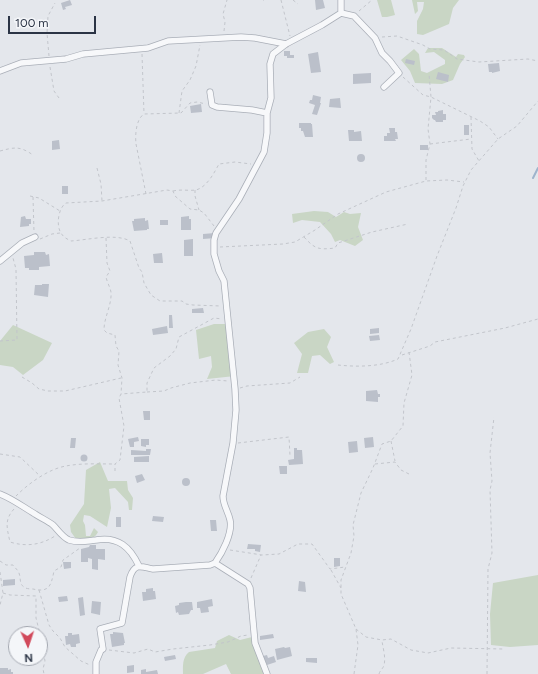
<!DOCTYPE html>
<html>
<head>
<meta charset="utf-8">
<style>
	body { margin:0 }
	#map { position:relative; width:538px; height:674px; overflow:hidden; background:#e4e7ec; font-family:Figtree,sans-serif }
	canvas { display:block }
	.north { position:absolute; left:8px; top:626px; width:40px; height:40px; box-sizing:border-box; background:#f4f6f9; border:1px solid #a4a8b1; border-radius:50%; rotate:177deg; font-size:11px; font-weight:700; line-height:16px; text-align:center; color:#2b3445 }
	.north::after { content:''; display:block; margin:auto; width:14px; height:18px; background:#d1495b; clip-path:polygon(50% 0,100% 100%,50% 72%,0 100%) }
	.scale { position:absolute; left:8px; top:16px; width:88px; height:18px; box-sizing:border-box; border:2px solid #2b3445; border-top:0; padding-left:5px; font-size:12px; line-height:14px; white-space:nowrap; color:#2b3445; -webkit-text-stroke:3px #f4f6f9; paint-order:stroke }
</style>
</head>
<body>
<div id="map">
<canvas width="538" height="674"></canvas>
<div class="north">N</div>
<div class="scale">100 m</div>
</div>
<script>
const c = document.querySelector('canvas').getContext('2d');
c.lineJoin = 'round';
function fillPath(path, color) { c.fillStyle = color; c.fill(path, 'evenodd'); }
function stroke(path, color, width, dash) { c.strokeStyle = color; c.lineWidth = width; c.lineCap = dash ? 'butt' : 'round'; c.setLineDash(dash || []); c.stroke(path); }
const green = new Path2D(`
	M 377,0 L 391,0 L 395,15 L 387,17 L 382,17 Z
	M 412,0 L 459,0 L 453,8 L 449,24 L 423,35 L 417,34 L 417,21 L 423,9 L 424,2 L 417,2 L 418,11 L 415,14 Z
	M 428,48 L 442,48 L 456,57 L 458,54 L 464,55 L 465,57 L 460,64 L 453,80 L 442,84 L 415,83 L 410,71 L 401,60 L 414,49 L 419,54 L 421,71 L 427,73 L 445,64 L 445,60 L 434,52 L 425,53 Z
	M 314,211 L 328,212 L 336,217 L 344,212 L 350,214 L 361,213 L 358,227 L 363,240 L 355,246 L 340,240 L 335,242 L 331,234 L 320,222 L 302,220 L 293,223 L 292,214 Z
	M 214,324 L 229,324 L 235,376 L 207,379 L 212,367 L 211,356 L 199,359 L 196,330 Z
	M 13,325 L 52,343 L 43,360 L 23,375 L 13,367 L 0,365 L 0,341 Z
	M 324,329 L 331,337 L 327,347 L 334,362 L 330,364 L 320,355 L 312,356 L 308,373 L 297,373 L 302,354 L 294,343 L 308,332 Z
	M 100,462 L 108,481 L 127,481 L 128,490 L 133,498 L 132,510 L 129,510 L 128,502 L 115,488 L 109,489 L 111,508 L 107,527 L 90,516 L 84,515 L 83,521 L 85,525 L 86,536 L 90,536 L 94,528 L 98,532 C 94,541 84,539 76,539 L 71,532 L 70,525 L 84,504 L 86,470 Z
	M 538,575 L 538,645 L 510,647 L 491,645 L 490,614 L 493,583 Z
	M 229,635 L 240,640 L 252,637 L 262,670 L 267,674 L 231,674 L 226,664 L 203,674 L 183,674 C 183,666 182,658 189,652 L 215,648 L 217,641 Z`);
const stream = new Path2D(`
	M 533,178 L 538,168`);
const building = new Path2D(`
	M 70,0 L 72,5 L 65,7 L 66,9 L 63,10 L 61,3 Z
	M 315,0 L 323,0 L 325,8 L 316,10 Z
	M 284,51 L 290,51 L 290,55 L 294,55 L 294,58 L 287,58 L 287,56 L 284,56 Z
	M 318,52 L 321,72 L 311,73 L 308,54 Z
	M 406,59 L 415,61 L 414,65 L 405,63 Z
	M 499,63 L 500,71 L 492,73 L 492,72 L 489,72 L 488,64 Z
	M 438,72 L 449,75 L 448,82 L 436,79 Z
	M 371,73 L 371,83 L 353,84 L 353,74 Z
	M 313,95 L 321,97 L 320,103 L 321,103 L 317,115 L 312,114 L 315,105 L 309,103 L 310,100 L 312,100 Z
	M 340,98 L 341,108 L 329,107 L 330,99 Z
	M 201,104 L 202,112 L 191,113 L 190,106 Z
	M 443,110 L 443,114 L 446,114 L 446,120 L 443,120 L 443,122 L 436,122 L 435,120 L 434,120 L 432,118 L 432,115 L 436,115 L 435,112 L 438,112 L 438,111 Z
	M 299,123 L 311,123 L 311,124 L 312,124 L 313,137 L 305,137 L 303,131 L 301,131 L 301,128 L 299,128 Z
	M 464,125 L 469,125 L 469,135 L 464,135 Z
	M 389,128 L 395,128 L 395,132 L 397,132 L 398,139 L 395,139 L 396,141 L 384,141 L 384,136 L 387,136 L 387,133 L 390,133 Z
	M 348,130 L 354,130 L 354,132 L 361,131 L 362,141 L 349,141 Z
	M 59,140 L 60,149 L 52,150 L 52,141 Z
	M 420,145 L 428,145 L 428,150 L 420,150 Z
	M357 158a4 4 0 1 1 8 0a4 4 0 1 1-8 0Z
	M 62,186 L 68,186 L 68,194 L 62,194 Z
	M 25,216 L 26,219 L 31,219 L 31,224 L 29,224 L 29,226 L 20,227 L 21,217 Z
	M 189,216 L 189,219 L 191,219 L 191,230 L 181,230 L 181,217 Z
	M 145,218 L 145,221 L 148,220 L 149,229 L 147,229 L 147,230 L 134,231 L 132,221 L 134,221 L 134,219 Z
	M 160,220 L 168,220 L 168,225 L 160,225 Z
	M 215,233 L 216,238 L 203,239 L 203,234 Z
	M 193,239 L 193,256 L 184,256 L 184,240 Z
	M 34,252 L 45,252 L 46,255 L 49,254 L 50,266 L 39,267 L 39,270 L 29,270 L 29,268 L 25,268 L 24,256 L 34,255 Z
	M 162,253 L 163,263 L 154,263 L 153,254 Z
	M 42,284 L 49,284 L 48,297 L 34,295 L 35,285 L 42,285 Z
	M 203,308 L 204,313 L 192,313 L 192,309 Z
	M 169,315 L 172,315 L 173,328 L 169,328 Z
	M 167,326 L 168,333 L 153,335 L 152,329 Z
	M 379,328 L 379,333 L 370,334 L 370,329 Z
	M 379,335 L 380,340 L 370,341 L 369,336 Z
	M 377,390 L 378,394 L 380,394 L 380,397 L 378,397 L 378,402 L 366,401 L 366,391 Z
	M 143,411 L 150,411 L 150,420 L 144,420 Z
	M 138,437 L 139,441 L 134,442 L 134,447 L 130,447 L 128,439 Z
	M 373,437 L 374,447 L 365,448 L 364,438 Z
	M 71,438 L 76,438 L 75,448 L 70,448 Z
	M 141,439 L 149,439 L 149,445 L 146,445 L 146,447 L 141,446 Z
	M 357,441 L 358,452 L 349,453 L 348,442 Z
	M 294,448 L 297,448 L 297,450 L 302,450 L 303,464 L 289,465 L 288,460 L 294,459 Z
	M 146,449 L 151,449 L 150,455 L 131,455 L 131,450 L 146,451 Z
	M80.5 458a3.5 3.5 0 1 1 7 0a3.5 3.5 0 1 1-7 0Z
	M 149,456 L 149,462 L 134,462 L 134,457 Z
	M 279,466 L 287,466 L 287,474 L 280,474 Z
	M 142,474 L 145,480 L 137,483 L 135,476 Z
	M182 482a4 4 0 1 1 8 0a4 4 0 1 1-8 0Z
	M 153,516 L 164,517 L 163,522 L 152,521 Z
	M 116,517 L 121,517 L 121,527 L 116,527 Z
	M 210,520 L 216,520 L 217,531 L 211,531 Z
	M 248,544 L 261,545 L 260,552 L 255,551 L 255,549 L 247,549 Z
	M 90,545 L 96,545 L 96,549 L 105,549 L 105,560 L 98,559 L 98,570 L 92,569 L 92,559 L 88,558 L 88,562 L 81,562 L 81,549 L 89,547 Z
	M 334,558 L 340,558 L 340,566 L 334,567 Z
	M 63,562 L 71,562 L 71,568 L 64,569 Z
	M 15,579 L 15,585 L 3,586 L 3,580 Z
	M 299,581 L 305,582 L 306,592 L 298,591 Z
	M 153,588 L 153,591 L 155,591 L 156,599 L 143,601 L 142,592 L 146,592 L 146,589 Z
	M 67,596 L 68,601 L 59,602 L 58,597 Z
	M 83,597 L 85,615 L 80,616 L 78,598 Z
	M 212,599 L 213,606 L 208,607 L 209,612 L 201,613 L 200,608 L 197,608 L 197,602 Z
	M 92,601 L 101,602 L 100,615 L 91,613 Z
	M 186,602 L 192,602 L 193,610 L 191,610 L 189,614 L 179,615 L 178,612 L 176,613 L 175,606 L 179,605 L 179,603 Z
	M 113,632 L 123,633 L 125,643 L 124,643 L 124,645 L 112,647 L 110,634 L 113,634 Z
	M 68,633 L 72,633 L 72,635 L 79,634 L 80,643 L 76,644 L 76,647 L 71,647 L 70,644 L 66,645 L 65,636 L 68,636 Z
	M 273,634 L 274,638 L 260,640 L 260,636 Z
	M 284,647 L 285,648 L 290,647 L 292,656 L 277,660 L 275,649 Z
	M 175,655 L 176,659 L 165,661 L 164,657 Z
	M 267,655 L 268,658 L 274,656 L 276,662 L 267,665 L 263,656 Z
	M 306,658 L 317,658 L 317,663 L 306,662 Z
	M 134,665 L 134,672 L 127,673 L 127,666 Z
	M 0,668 L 8,668 L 8,670 L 11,669 L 11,672 L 13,672 L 13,674 L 0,674 Z
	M 146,669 L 146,672 L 157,670 L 158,674 L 141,674 L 141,670 Z`);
const path = new Path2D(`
	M 263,0 L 264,0
	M 281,0 L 290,36
	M 293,0 L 298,4
	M 359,11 L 372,0
	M 224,31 L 225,22 L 223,14 L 227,0
	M 382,37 L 397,36 L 423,45 L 430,49 L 444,50 L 457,59 L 479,62 L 528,59 L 538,61
	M 142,54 L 144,114
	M 49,56 L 47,33 L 48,16 L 55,3
	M 50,67 L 54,91 L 59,98
	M 403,77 L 423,95 L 431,97 L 480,121 L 489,127 L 498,139
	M 179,113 L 182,91 L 190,80 L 196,66 L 200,45
	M 471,117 L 472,149 L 479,161
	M 430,144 L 471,139
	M 0,151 C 15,147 20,146 33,155
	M 97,168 L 101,184 L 102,201
	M 426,180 L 426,160 L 430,144 L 428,129 L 431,97 L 429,74
	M 195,190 L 195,196 L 199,210
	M 173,191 C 181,189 189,191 196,190 C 207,187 214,173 219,164 L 235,162 L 251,164
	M 146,194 L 136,144 C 135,135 136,119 144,114 L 181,113 L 190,103 L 197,102 L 206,104
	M 30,196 L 39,198 L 60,211
	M 33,197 L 34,232
	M 214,226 L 204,213 L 199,210 L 190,209 L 175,196 L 173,191 L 167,190 L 102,201 L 66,203 C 58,208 56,226 61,233 C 63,237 67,239 71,241 C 87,240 116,233 130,241 L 139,268 L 142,272 L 144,283 L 151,295 L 160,301 L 182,301 L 186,304 L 193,305 L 221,306
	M 304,237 C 315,249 318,250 335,248 L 338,243 L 372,232 L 408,224
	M 106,238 L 107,263 L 110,271 L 106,277 C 107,282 110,287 111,292 C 112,305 104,317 104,330 L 107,333 L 115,335 L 116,346 L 119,351 L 118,365 L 122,378 L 121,394
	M 40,239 L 52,234 L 60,233
	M 220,247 L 283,244 L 295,242 L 315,230 L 338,214 L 386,192 L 426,181 L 447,180 L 464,182
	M 0,341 L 17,340 L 16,269 L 13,258
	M 402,355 L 430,346 L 435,342 L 505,328 L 538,319
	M 338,365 C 357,367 380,367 398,359 L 411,329 L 437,256 L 456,208 L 463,186 L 471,170 L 498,139 L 517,126 L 538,101
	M 22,377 L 32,383 L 39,389 L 48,391 L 65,391 L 121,378
	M 240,388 L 247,386 L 290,383 L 300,377
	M 147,392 L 164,391 L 171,388 L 190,383 L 216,380 L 228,381
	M 391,441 L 395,461
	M 238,443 L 289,437 L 290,456
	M 0,454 L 20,457 L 41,477
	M 375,464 L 395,462 L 401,470 L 409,474
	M 115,471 L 115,464 L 120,460 L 124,426 L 119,398 L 121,394 L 147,392 L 147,383 L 154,368 L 170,356 L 176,349 L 179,337 L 214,318 L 222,319
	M 16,496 C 28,484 48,469 66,466 C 81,463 99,464 115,464
	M 14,509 C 4,520 7,528 10,542 C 26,547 41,545 55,536
	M 230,550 L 262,555 L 279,554 L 298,544 L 312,544 L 330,569 L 345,567
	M 0,561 L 6,565 L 13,565 C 15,568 18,570 19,573 C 21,578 19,584 24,587 C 26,589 31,589 33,589 C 50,593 51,585 54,571 L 61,567 L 63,560 L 80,548
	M 331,570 L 341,588
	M 0,572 L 3,593 L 0,605
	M 251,578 L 261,555
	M 39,590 L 49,625 L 53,631 L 60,638 L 65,647 L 81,661 L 90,665
	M 3,593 L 10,595 L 36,596 L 36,618 L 40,634
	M 356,629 L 366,637 L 382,640 L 391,639 L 411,650 L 428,653 L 451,648 L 503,649
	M 40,635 L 45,661 L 43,669 L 44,674
	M 109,650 L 134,653 L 148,649 L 155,652 L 173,649 L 210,645 L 228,642 L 241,636 L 248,635
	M 354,674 L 358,645 L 356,629 L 341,594 L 341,580 L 351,553 L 354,536 L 353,525 L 361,493 L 373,468 L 382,444 L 391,441 L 403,426 L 404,403 L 412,375 L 409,352
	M 379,674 C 380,670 383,669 384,665 C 386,658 383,648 382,641
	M 487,674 L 488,569 L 492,553 L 490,490 L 492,481 L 490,453 L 494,417`);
const street = new Path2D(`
	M 341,13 L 354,16 L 375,38 L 382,53 L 390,61 L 399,73 L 384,87
	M 0,71 L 21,63 L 66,59 L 83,54 L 148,48 L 168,41 L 241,37 L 255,38 L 286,44
	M 210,92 L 212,105 L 217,107 L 252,110 L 267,113
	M 0,261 L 22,243 L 35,237
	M 0,494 C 13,499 23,507 35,514 C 41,518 48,521 53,525 C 58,530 62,537 69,540 C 79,543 86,541 96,540 C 118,536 130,547 139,566
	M 215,563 L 248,584 L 250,588 L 255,643 L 267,674
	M 96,674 L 96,662 L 101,650 L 103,649 L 100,629 L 122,623 L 130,577 C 135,562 142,567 153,569 L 210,565 L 215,563 C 222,553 233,533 230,520 C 228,511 223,505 223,496 L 233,443 L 236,410 L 235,389 L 224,281 L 219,271 L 214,254 L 214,240 L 216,233 L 239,199 L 264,152 L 267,133 L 267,113 L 271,98 L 270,64 L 273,54 L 286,44 L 322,25 L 341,13 L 341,0`);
fillPath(green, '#c9d6c5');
stroke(stream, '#9fb4cc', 2);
fillPath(building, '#bbc0ca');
stroke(street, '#a9aeb7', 7);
stroke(path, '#c2c5cb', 1, [3, 3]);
stroke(street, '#f7f8fa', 5.5);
</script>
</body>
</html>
